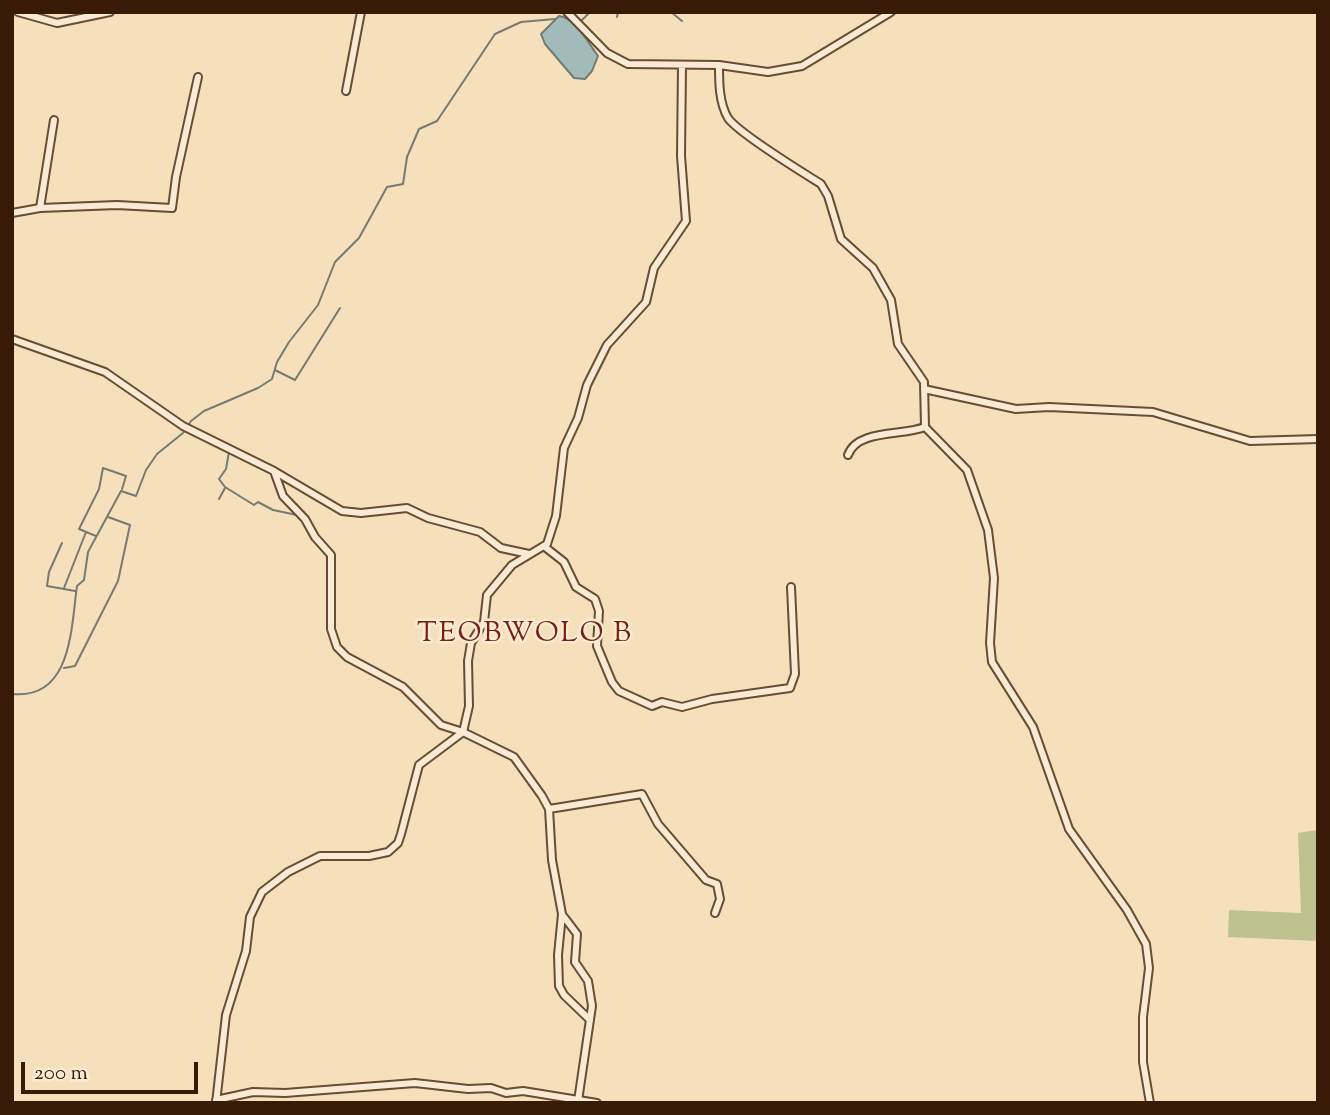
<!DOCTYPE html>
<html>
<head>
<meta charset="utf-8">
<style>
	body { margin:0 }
	#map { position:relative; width:1330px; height:1115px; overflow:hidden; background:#f6e0bb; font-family:"Sorts Mill Goudy",serif }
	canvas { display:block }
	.frame { position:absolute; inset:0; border:14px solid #391a06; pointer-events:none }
	.scale { position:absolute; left:21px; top:1062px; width:177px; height:32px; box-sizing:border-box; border:4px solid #391a06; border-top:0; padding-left:9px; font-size:21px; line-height:24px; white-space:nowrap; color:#391a06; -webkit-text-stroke:5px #f9ebd3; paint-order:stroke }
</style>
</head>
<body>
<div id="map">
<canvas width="1330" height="1115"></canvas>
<div class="frame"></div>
<div class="scale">200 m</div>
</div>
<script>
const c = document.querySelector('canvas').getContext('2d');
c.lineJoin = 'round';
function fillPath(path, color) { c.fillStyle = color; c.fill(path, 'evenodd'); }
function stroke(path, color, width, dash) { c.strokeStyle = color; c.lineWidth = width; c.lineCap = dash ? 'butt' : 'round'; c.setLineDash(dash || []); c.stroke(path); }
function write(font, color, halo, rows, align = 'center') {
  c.font = font + ' "Sorts Mill Goudy",serif'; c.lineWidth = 5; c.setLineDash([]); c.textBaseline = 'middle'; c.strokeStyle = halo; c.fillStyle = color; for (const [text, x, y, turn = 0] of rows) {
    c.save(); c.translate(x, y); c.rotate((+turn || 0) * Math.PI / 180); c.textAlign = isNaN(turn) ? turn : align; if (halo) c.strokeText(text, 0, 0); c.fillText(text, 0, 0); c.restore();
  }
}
const green = new Path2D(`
	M 1318,830 L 1318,941 L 1228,937 L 1229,910 L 1301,913 L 1298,833 Z`);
const water = new Path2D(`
	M 559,16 C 576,18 588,43 598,56 L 592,71 L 585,79 L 574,78 L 545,44 L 541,34 Z`);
const stream = new Path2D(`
	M 671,12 L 682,21
	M 617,17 L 618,12
	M 581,21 L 590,12
	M 275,370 L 295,380 L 340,308
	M 229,452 L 226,469 L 219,479 L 225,487 L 254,505 L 258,502 L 273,510 L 297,515
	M 219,499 L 225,488
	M 96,536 L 79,529 L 99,489 L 103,468 L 126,476 L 122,489
	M 62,543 L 49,572 L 47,586 L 75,591
	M 64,588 L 86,532
	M 64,668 L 75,666 L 118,581 L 130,525 L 108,517
	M 12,694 C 72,700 71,628 77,586 L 84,580 L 88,552 L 121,491 L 136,496 L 146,470 L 157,454 L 183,433 L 191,421 L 204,411 L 258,388 L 272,379 L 277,362 L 289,342 L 318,305 L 335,262 L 359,238 L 387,187 L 403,184 L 407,157 L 419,129 L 437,121 L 495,34 L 521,22 L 555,19`);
const minor = new Path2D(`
	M 18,12 L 57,23 L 110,12
	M 567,12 L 607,53 L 628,64 L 719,65 L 768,72 L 802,66 L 891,12
	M 719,65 C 719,82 719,103 728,118 C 738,133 802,172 821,184 L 828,196 L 841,239 L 873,268 L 891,300 L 898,344 L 924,382 L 925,427 L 967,470 L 988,530 L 994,578 L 990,643 L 992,662 L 1033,727 L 1069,829 L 1127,910 L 1146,944 L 1149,968 L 1143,1017 L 1143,1062 L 1150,1103
	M 346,91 L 361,12
	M 40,208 L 117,205 L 172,208 L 176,177 L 198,77
	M 12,213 L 40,208 L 54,120
	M 12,339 L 105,372 L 183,426 L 274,471 L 283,496 L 305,519 L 315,537 L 331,555 L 331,629 L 337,647 L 347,657 L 403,687 L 441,725 L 463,732 L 514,757 L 542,796 L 549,809 L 552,860 L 562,914 L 558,955 L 559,986 L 564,995 L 590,1020
	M 924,389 L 1016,409 L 1049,407 L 1153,412 L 1250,441 L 1318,439
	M 848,455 C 857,429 903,436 925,427
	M 274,471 L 342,511 L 361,513 L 407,508 L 428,518 L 480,532 L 501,548 L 529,554
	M 545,547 L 564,562 L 576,587 L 595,599 L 599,611 L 597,646 L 612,682 L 619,691 L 652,706 L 662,702 L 682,707 L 712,699 L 790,688 L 795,674 L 791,587
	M 549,809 L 642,794 L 658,824 L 706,880 L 717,884 L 720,899 L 715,913
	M 564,917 L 577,934 L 575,962 L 588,981 L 592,1006 L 578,1101
	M 216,1100 L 253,1092 L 285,1093 L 415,1083 L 468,1089 L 491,1088 L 506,1093 L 523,1091 L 597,1103
	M 216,1103 L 226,1015 L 246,951 L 250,917 L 262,892 L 288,872 L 320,856 L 369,856 L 388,852 L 398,843 L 401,834 L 419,765 L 463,732 L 469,706 L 468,661 L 471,643 L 484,622 L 487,595 L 512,565 L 547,544 L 556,516 L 564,448 L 578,418 L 587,385 L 607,345 L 646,302 L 654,268 L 686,221 L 681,156 L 682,66`);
const quarterNames = [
	["TEOBWOLO B",525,636]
];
fillPath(green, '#bdc28f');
fillPath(water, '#a1baba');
stroke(water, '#777a72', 2);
stroke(stream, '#777a72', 2);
stroke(minor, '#684c33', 10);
stroke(minor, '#f9ebd3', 6);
c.letterSpacing = '2px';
write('28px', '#7a1f14', '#f9ebd3', quarterNames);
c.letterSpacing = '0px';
</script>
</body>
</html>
